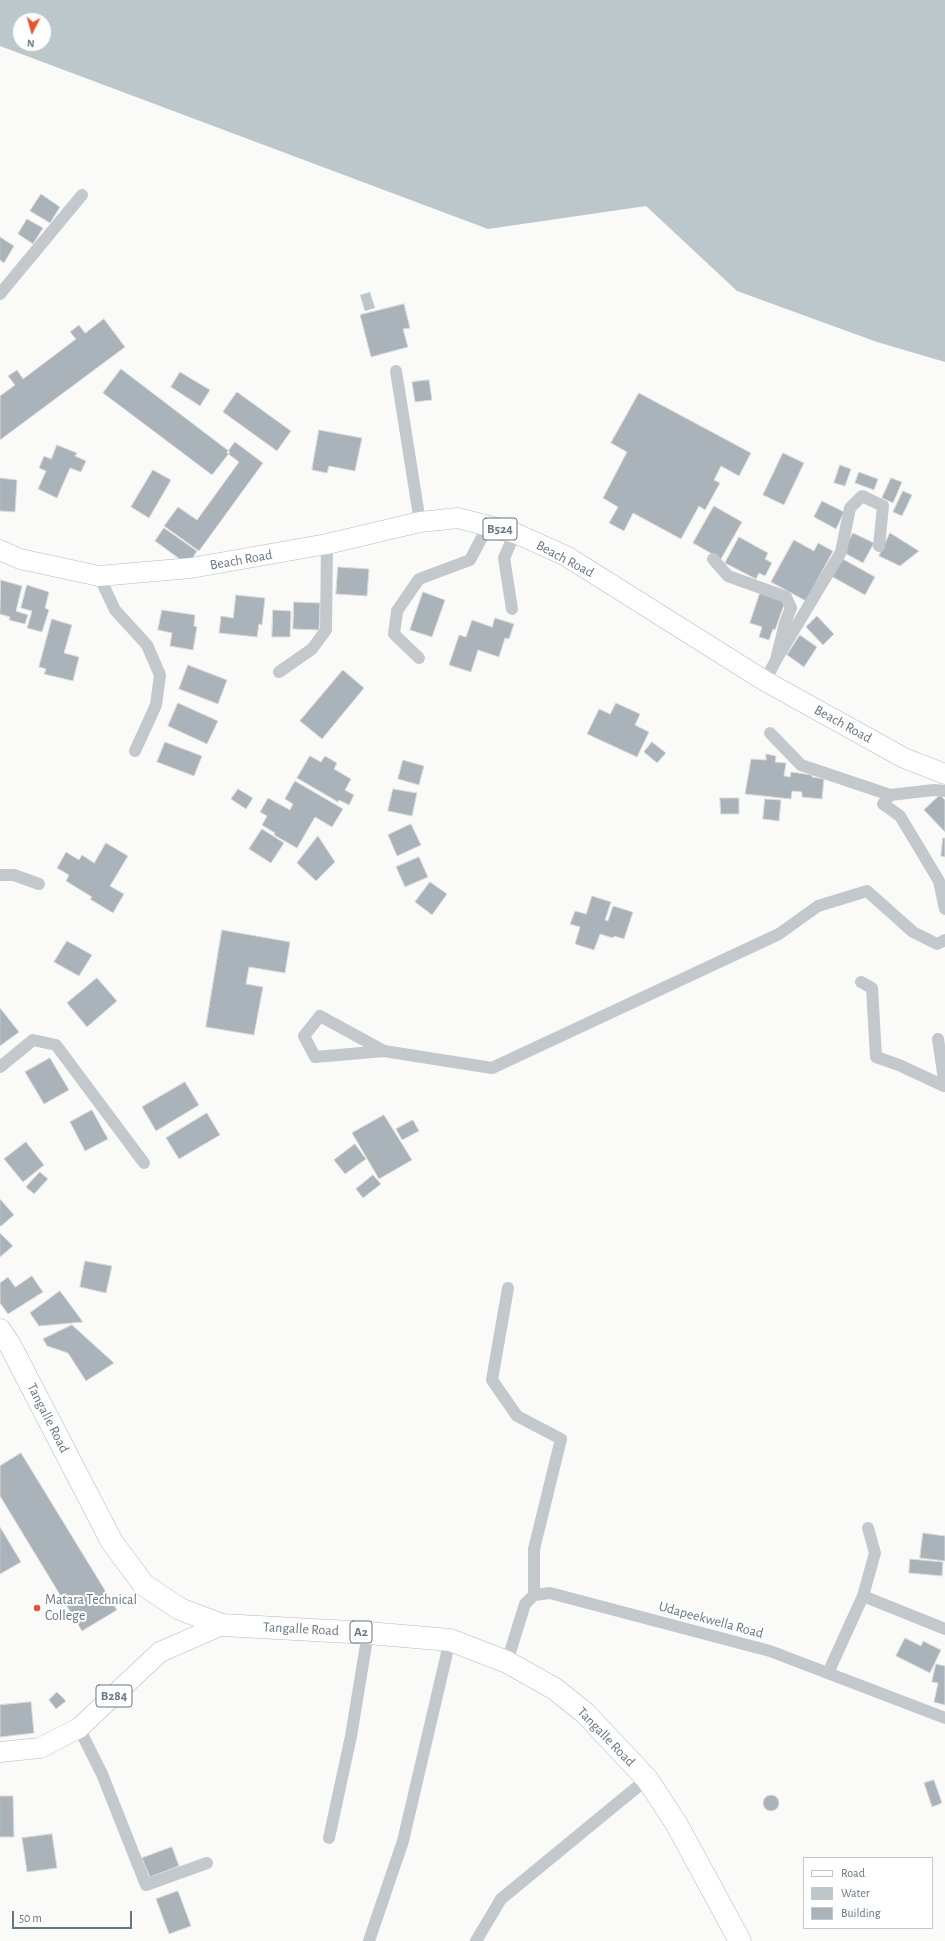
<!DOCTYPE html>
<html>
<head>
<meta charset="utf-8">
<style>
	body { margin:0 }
	#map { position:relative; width:945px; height:1941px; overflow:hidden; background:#fafaf8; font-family:"Alegreya Sans",sans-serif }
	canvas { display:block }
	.legend { position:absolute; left:803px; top:1857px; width:130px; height:72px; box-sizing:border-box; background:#fff; border:1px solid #c1c8cd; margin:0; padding:5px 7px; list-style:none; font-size:12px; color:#657683 }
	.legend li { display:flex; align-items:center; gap:8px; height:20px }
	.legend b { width:20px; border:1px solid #c1c8cd }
	.north { position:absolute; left:12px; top:12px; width:40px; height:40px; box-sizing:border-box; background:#fff; border:1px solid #c1c8cd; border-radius:50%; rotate:186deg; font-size:11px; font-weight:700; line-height:16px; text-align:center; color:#657683 }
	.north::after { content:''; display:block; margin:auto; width:14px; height:18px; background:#e4572e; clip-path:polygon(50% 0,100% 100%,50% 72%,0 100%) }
	.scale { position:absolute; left:12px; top:1911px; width:120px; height:18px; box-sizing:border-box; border:2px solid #657683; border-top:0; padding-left:5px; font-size:12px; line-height:14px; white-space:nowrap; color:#657683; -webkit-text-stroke:3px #fff; paint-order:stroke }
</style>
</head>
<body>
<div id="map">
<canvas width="945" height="1941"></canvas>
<ul class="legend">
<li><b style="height:5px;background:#fff"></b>Road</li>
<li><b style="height:11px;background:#bbc7cb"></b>Water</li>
<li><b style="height:11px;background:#aab3b9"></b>Building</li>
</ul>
<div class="north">N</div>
<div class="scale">50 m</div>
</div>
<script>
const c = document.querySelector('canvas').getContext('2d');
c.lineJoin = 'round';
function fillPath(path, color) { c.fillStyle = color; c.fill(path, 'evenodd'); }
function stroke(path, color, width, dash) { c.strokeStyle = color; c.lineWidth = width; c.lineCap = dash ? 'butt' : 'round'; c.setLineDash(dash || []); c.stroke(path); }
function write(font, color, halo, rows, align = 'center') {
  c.font = font + ' "Alegreya Sans",sans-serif'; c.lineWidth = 4; c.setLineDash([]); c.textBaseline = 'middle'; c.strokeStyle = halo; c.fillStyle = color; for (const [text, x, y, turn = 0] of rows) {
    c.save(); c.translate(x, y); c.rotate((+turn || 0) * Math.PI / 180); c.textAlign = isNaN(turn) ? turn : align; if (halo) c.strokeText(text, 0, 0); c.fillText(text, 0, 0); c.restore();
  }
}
const water = new Path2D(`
	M 0,0 L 945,0 L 945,362 L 877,342 L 737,291 L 646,206 L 488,229 L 0,46 ZM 20,20 L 44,20 L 44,44 L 20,44 Z
	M 370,292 L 375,308 L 365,311 L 360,295 Z`);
const building = new Path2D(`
	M 41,194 L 60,207 L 50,223 L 30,211 Z
	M 27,219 L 43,228 L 33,244 L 18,234 Z
	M 0,237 L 14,246 L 4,263 L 0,260 Z
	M 404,304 L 410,328 L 403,329 L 408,347 L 371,357 L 360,315 Z
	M 104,319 L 125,347 L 0,440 L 0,396 L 15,385 L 8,376 L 17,370 L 23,379 L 76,339 L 70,332 L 79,325 L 85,333 Z
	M 121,369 L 230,452 L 212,475 L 103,393 Z
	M 180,372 L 210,390 L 200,406 L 171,387 Z
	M 429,380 L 432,400 L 415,402 L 412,382 Z
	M 237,392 L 291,431 L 277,451 L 223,412 Z
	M 639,393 L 751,453 L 739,476 L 721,466 L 714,480 L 720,483 L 705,510 L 699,506 L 681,539 L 633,513 L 624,531 L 609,523 L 618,507 L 603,498 L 627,452 L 611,443 Z
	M 319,430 L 362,438 L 355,471 L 329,466 L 327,473 L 312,470 Z
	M 235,442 L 263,463 L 199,551 L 164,526 L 178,507 L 197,520 L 239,462 L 227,453 Z
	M 57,445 L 77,453 L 75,456 L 86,461 L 81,472 L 70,468 L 57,498 L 38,489 L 46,471 L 39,468 L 44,456 L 51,459 Z
	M 783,453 L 804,463 L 784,505 L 763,495 Z
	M 840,465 L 851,469 L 845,486 L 834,483 Z
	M 153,470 L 171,480 L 149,518 L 131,507 Z
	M 859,472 L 878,479 L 874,490 L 855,483 Z
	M 0,478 L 17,480 L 15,512 L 0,511 Z
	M 891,478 L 902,482 L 893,503 L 882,498 Z
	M 903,491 L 912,495 L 902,516 L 893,512 Z
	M 822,501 L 844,512 L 836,529 L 814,517 Z
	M 714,506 L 742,522 L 721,559 L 693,543 Z
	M 164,528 L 197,551 L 188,565 L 155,541 Z
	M 853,533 L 874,543 L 863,563 L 843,552 Z
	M 890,533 L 919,551 L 900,566 L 879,556 Z
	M 739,537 L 768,553 L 765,559 L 772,563 L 765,576 L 759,573 L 756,579 L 725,563 Z
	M 794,540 L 814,551 L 818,543 L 833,551 L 806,601 L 771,582 Z
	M 841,558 L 875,577 L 865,595 L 831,576 Z
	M 338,567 L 369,569 L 367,596 L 336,594 Z
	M 1,580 L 22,586 L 16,611 L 28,615 L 25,624 L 9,620 L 10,617 L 0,614 Z
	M 27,585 L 49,592 L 45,608 L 49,610 L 42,632 L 27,628 L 32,611 L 21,608 Z
	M 423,592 L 445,600 L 432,637 L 410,630 Z
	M 760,593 L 785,602 L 775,630 L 773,629 L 769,640 L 759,637 L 762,627 L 750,623 Z
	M 236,595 L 265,598 L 262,625 L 259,624 L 257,637 L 219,633 L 221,616 L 233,618 Z
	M 294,602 L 320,603 L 319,630 L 293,629 Z
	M 162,610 L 195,615 L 194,626 L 197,627 L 193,650 L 170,646 L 172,633 L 158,630 Z
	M 273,610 L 291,611 L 290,637 L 272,637 Z
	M 817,616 L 834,634 L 823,645 L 806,627 Z
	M 495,618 L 514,624 L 509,639 L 505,638 L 499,657 L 478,650 L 471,672 L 449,665 L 459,635 L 466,637 L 472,620 L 492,627 Z
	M 52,619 L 72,625 L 64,653 L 79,657 L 73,681 L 44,674 L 46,669 L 39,667 Z
	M 800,635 L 817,647 L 804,667 L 787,655 Z
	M 188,665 L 227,680 L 218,704 L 179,689 Z
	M 343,670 L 364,688 L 322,739 L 300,721 Z
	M 178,703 L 218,721 L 207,744 L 168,726 Z
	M 616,703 L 640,714 L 635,725 L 649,732 L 637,757 L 587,734 L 599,709 L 610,714 Z
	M 165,742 L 202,756 L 194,776 L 157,762 Z
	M 652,742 L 666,753 L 657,763 L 644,752 Z
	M 766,754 L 776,756 L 775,762 L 786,763 L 784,776 L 790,777 L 791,772 L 812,775 L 812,777 L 824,779 L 822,799 L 802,797 L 802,792 L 792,791 L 791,799 L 745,794 L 751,759 L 766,760 Z
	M 310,756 L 321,762 L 325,756 L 337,763 L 334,769 L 351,779 L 345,790 L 354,795 L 349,805 L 339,800 L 338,802 L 297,778 Z
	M 403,760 L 424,766 L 419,785 L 398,779 Z
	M 295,781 L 343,809 L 332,827 L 315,817 L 297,848 L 274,835 L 275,833 L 262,825 L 267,816 L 260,812 L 268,798 L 290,810 L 293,804 L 285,799 Z
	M 238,789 L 253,798 L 246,809 L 231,799 Z
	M 393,789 L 417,793 L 412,816 L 388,811 Z
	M 940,795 L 945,800 L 945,832 L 924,810 Z
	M 720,798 L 739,798 L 739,814 L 721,814 Z
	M 765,799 L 781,800 L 779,821 L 763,819 Z
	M 411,824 L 421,845 L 397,856 L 388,835 Z
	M 262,829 L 284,843 L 271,863 L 249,849 Z
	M 318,836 L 335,862 L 316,881 L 297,863 Z
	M 943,838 L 945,838 L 945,857 L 941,856 Z
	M 106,843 L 128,856 L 110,886 L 124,894 L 113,913 L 90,899 L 92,897 L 66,881 L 69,875 L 57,868 L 66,852 L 79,860 L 82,855 L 94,863 Z
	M 419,857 L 428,877 L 405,887 L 396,867 Z
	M 430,882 L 447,894 L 432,915 L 415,902 Z
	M 592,896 L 611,902 L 605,920 L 608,921 L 613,906 L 633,912 L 624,939 L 614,936 L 613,938 L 600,934 L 594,950 L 575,944 L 580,927 L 570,924 L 575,911 L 586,914 Z
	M 222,930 L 290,942 L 285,973 L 249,967 L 246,984 L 263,987 L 254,1035 L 206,1027 Z
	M 67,941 L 92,955 L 79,976 L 54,962 Z
	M 97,978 L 117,1001 L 87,1027 L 67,1003 Z
	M 0,1008 L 19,1032 L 0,1046 Z
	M 50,1058 L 69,1090 L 44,1104 L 25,1072 Z
	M 185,1082 L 199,1105 L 156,1131 L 142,1107 Z
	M 92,1110 L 108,1139 L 85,1151 L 70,1122 Z
	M 207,1113 L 220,1135 L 179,1159 L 166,1138 Z
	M 384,1115 L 412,1160 L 379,1179 L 352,1133 Z
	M 413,1120 L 419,1131 L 402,1140 L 396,1129 Z
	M 26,1142 L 44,1165 L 23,1182 L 4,1159 Z
	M 355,1144 L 366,1159 L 345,1174 L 334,1160 Z
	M 40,1172 L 48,1179 L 34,1194 L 26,1187 Z
	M 373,1175 L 381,1184 L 363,1198 L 356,1189 Z
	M 0,1199 L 14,1215 L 1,1226 L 0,1226 Z
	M 0,1233 L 13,1246 L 0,1257 Z
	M 85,1261 L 112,1266 L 106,1293 L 80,1287 Z
	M 32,1276 L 43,1292 L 8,1314 L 0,1303 L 0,1283 L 8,1277 L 15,1287 Z
	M 60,1291 L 83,1322 L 39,1326 L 30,1313 Z
	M 72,1325 L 114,1363 L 86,1381 L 68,1353 L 47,1346 L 43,1339 Z
	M 21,1453 L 117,1610 L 82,1631 L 0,1496 L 0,1466 Z
	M 0,1527 L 21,1562 L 0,1574 Z
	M 923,1533 L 945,1536 L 945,1561 L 920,1558 Z
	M 910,1559 L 943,1562 L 942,1576 L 909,1573 Z
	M 905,1638 L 921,1646 L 923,1641 L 941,1650 L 930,1673 L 896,1656 Z
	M 936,1664 L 945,1666 L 945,1705 L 934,1702 L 938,1683 L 932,1682 Z
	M 57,1692 L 66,1701 L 56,1709 L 49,1700 Z
	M 31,1702 L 34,1733 L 0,1737 L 0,1705 Z
	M 934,1780 L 942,1803 L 932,1807 L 924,1783 Z
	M763 1803a8 8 0 1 1 16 0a8 8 0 1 1-16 0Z
	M 0,1796 L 13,1796 L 14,1837 L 0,1837 Z
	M 52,1834 L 57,1868 L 27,1872 L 22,1838 Z
	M 172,1847 L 179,1866 L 150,1877 L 142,1858 Z
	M 178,1891 L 191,1926 L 169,1934 L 156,1899 Z`);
const street = new Path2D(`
	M 0,294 L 82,195
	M 396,371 L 420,522
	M 713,559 L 728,576 L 786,597 L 791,608 L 785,623 L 776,660 L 765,681
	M 99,576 L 115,610 L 147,645 L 160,675 L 156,705 L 135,751
	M 512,609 L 504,558 L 515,533
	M 419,658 L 394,634 L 397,611 L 419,579 L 470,560 L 488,526
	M 776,660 L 841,552 L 850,508 L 862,496 L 883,506 L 879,546
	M 279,672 L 312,649 L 326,630 L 327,544
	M 770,733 L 801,765 L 890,795
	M 945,791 L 934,790 L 890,795 L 883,804 L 900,816 L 939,881 L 945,909
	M 0,875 L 14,875 L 39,884
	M 861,982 L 872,988 L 876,1057 L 899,1065 L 944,1086
	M 938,1039 L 945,1086
	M 384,1051 L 320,1016 L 304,1036 L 315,1057 L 384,1051 L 492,1068 L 779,934 L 818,906 L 867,891 L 913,932 L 937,944 L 945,940
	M 0,1067 L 33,1040 L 56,1045 L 144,1163
	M 508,1288 L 492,1380 L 517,1416 L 561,1439 L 534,1549 L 534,1595
	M 863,1596 L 945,1629
	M 507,1662 L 525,1604 L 534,1595 L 550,1593 L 770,1651 L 945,1718
	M 828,1673 L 863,1596 L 875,1553 L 868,1528
	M 79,1728 L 102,1774 L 146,1885 L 207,1863
	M 329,1838 L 351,1736 L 368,1633
	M 369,1941 L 403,1841 L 450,1640
	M 476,1941 L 501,1899 L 647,1779`);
const primary = new Path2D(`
	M 0,550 L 20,559 L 99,576 L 191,568 L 327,544 L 420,522 L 458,518 L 515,533 L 566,556 L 765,681 L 904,758 L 945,774
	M 0,1752 L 40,1748 L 79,1728 L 160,1652 L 222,1625`);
const highway = new Path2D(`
	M 0,1330 L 10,1345 L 112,1542 L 144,1585 L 180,1609 L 222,1625 L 368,1633 L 450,1640 L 507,1662 L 555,1689 L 585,1713 L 647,1779 L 676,1823 L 740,1941`);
const markers = [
	[37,1608,4,"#e4572e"]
];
const shields = [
	[500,529,34],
	[361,1632,22],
	[114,1696,36]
];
const shieldNames = [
	["B524",500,529],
	["A2",361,1632],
	["B284",114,1696]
];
const streetNames = [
	["Beach Road",565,559,28],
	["Beach Road",241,560,-10],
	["Beach Road",843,724,29],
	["Tangalle Road",48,1418,63],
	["Udapeekwella Road",711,1620,15],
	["Tangalle Road",301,1629,3],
	["Tangalle Road",606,1737,46]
];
const poiNames = [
	["Matara Technical",45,1600],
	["College",45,1616]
];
fillPath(water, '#bbc7cb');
fillPath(building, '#aab3b9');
stroke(building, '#dcdcda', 1);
stroke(primary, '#b5babe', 21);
stroke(highway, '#b4b9bd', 23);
stroke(street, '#c3c8cc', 12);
stroke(primary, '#fff', 20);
stroke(highway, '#fff', 22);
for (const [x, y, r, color] of markers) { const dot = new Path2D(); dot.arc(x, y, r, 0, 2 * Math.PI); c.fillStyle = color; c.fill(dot); stroke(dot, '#fff', 1.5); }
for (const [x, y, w] of shields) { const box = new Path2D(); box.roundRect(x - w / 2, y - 11, w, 22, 3); c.fillStyle = '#fff'; c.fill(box); stroke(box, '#657683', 1); }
write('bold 13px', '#657683', null, shieldNames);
write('14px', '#657683', '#fff', streetNames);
write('14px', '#657683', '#fff', poiNames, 'left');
</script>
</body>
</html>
